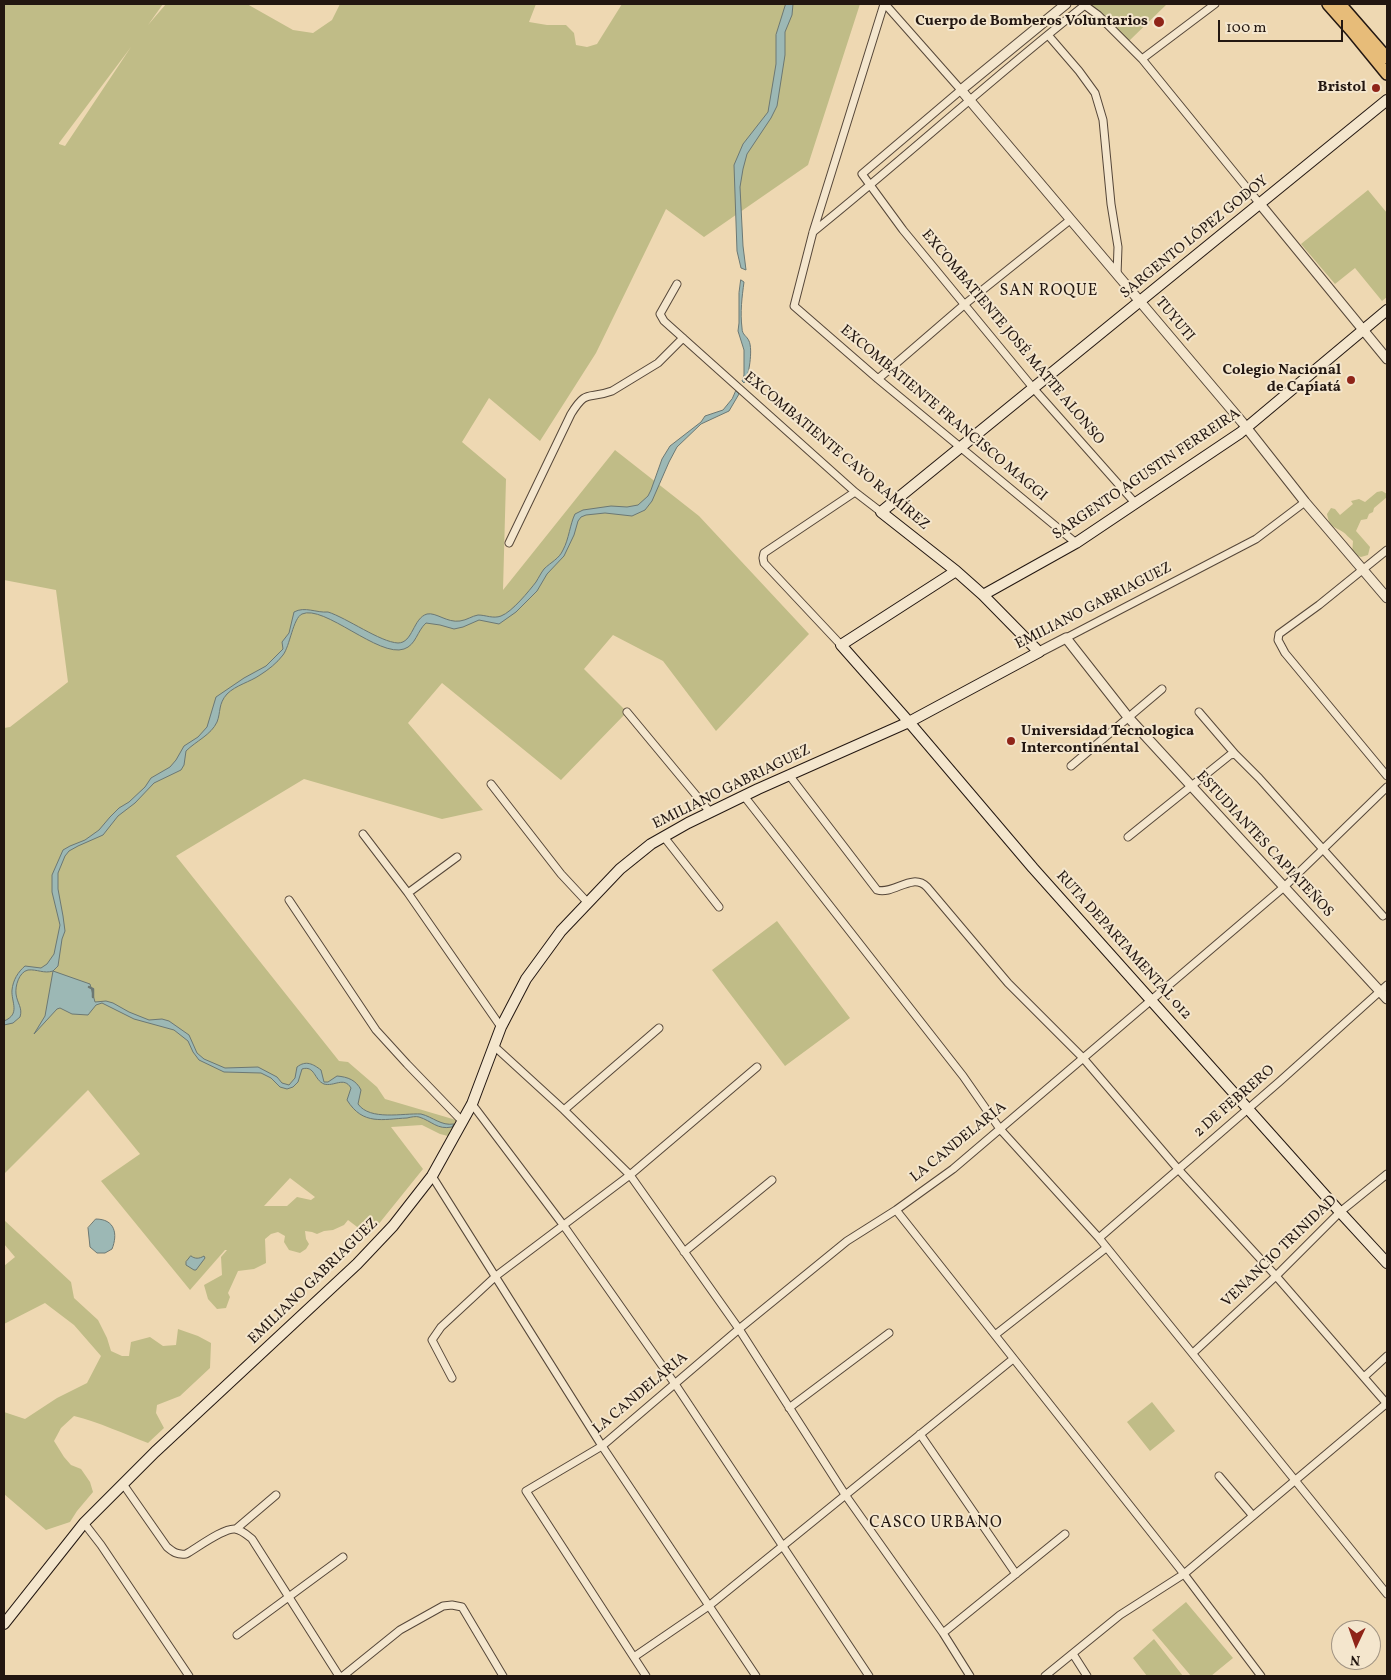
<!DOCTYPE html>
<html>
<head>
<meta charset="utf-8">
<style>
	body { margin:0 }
	#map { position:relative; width:1391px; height:1680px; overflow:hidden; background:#eed8b2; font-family:Vollkorn,serif }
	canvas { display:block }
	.frame { position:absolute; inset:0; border:5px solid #231711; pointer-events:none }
	.north { position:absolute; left:1331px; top:1620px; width:50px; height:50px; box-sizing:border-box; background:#f4e6cd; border:1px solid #a09382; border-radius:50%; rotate:183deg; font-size:14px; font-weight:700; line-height:20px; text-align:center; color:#231711 }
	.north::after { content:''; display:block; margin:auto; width:18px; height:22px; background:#8f2418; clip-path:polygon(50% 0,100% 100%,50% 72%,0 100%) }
	.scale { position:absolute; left:1218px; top:20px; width:125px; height:22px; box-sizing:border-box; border:2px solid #231711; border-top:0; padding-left:6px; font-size:15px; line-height:18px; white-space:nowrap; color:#231711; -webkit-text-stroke:4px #f4e6cd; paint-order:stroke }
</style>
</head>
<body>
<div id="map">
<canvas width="1391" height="1680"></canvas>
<div class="frame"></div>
<div class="north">N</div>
<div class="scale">100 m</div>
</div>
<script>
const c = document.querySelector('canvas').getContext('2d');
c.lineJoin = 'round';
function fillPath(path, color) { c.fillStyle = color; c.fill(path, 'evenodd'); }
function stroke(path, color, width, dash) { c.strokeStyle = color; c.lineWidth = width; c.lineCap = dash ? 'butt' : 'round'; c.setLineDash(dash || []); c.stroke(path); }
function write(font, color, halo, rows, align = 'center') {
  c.font = font + ' Vollkorn,serif'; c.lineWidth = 4; c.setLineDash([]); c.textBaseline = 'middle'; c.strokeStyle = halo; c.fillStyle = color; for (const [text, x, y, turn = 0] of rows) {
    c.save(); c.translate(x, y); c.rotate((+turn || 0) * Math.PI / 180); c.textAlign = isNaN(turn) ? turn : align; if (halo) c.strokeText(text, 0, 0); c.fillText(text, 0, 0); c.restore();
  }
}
const green = new Path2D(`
	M 4,4 L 163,4 L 148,25 L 166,4 L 247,4 L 293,30 L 313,33 L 332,20 L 340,4 L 536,4 L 529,22 L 547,25 L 566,25 L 574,33 L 576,45 L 587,47 L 597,44 L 622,4 L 860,4 L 808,165 L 704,237 L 666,209 L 596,353 L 540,441 L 489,398 L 462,442 L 506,479 L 503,590 L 615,450 L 699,516 L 809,634 L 716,731 L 663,661 L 613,635 L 584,669 L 627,712 L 561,780 L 442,683 L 408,723 L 483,810 L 442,819 L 304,779 L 176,856 L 339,1061 L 348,1062 L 377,1087 L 385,1099 L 456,1120 L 448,1136 L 440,1134 L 422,1125 L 391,1127 L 423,1169 L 369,1236 L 348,1220 L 344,1225 L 333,1230 L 324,1231 L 317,1234 L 312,1232 L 305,1231 L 306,1239 L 309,1244 L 306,1249 L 300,1253 L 289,1250 L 284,1242 L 285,1236 L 278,1232 L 271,1234 L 265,1239 L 266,1263 L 254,1269 L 238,1271 L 228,1293 L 230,1297 L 226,1308 L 217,1309 L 208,1299 L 204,1285 L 222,1275 L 221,1257 L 227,1250 L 225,1250 L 190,1290 L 101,1181 L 140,1154 L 88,1090 L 4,1174 L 4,728 L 10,727 L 68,682 L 56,590 L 4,580 ZM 131,47 L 65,146 L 59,144 L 59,143 ZM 290,1178 L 315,1197 L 311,1200 L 297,1197 L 287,1206 L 264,1206 Z
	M 1086,4 L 1167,4 L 1129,41 Z
	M 1368,190 L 1387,213 L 1387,297 L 1382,301 L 1355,268 L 1335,284 L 1301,244 Z
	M 1382,491 L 1387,494 L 1387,497 L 1374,508 L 1373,512 L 1369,514 L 1367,519 L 1361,520 L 1356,531 L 1370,547 L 1368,555 L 1361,557 L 1352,554 L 1353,541 C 1349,538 1346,534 1343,532 C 1332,525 1330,528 1327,514 L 1331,508 L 1335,509 L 1340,515 L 1353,504 L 1351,501 L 1359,499 L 1365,502 L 1377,492 Z
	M 777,921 L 850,1018 L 785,1066 L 712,970 Z
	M 4,1220 L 71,1282 L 74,1298 L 98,1320 L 107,1338 L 111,1351 L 122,1356 L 129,1356 L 131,1342 L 150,1337 L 163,1346 L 176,1345 L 178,1329 L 198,1336 L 211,1343 L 210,1368 L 180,1396 L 157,1405 L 156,1413 L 164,1428 L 148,1443 C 124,1434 99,1422 74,1416 L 61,1428 L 54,1441 L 64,1457 L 71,1465 L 81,1469 L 90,1482 L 93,1492 L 77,1511 L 70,1522 L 46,1530 L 4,1494 L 4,1412 L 25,1419 L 57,1398 L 87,1383 L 101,1356 L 74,1325 L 45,1303 L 4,1324 L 4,1266 L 15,1257 L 4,1244 Z
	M 1152,1402 L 1175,1431 L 1150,1451 L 1127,1422 Z
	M 1186,1602 L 1233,1658 L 1211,1676 L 1191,1676 L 1152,1630 Z
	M 1154,1639 L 1183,1676 L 1147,1676 L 1133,1658 Z`);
const water = new Path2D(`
	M 786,4 L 793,4 L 792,15 L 785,32 L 785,55 L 777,106 L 771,118 L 747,154 L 743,169 L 740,187 L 743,246 L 746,270 L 741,268 L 737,251 L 734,165 L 743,144 L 768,112 L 776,64 L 776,35 Z
	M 741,280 L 744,282 C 742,297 740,312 742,328 C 742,335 747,336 749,341 C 753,349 749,377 744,383 L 742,381 L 744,375 L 744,350 L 738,331 L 739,323 L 739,293 Z
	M 736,391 L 739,394 L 729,411 L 701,424 L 677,447 L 669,462 L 652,501 L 645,510 L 632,516 L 605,513 L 586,515 L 581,517 L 578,521 L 574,535 L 564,556 L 547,574 L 537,591 L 516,612 L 499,624 L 479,620 L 463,627 L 454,629 L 440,625 L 426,623 C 417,631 416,645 404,649 C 379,658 324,604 302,614 C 293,618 290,646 283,655 C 277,663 268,670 260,675 C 250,682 236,685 227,694 C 218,704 221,712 217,722 C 211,735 196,741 186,751 L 184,765 L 181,770 L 154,783 L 135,803 L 118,816 L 103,835 L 78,846 L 69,851 L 65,856 L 58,873 L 58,889 L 63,916 L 65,931 L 62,939 L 58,966 L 53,971 L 90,984 L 95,1002 L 106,1001 L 113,1003 L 129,1012 L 149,1020 L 162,1019 L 169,1021 L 189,1035 L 197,1053 L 204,1059 L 225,1068 L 258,1067 L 277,1077 L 282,1083 L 289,1085 L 295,1078 L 297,1067 C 306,1060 313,1064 321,1070 L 324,1082 L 328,1082 L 337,1076 C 348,1077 356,1080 361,1090 L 358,1104 C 370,1121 403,1113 421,1114 C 433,1117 441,1126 454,1124 L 452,1127 C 437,1130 432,1121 419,1117 C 416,1116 411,1117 407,1118 C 383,1119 363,1126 347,1100 L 351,1088 C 344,1076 334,1087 324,1084 C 314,1080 315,1065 302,1069 L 298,1082 L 293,1087 L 287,1089 L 280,1087 L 271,1078 L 261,1073 L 224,1072 L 199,1060 L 193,1052 L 188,1041 L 174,1030 L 134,1019 L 102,1003 L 96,1005 L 88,1015 L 72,1014 L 60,1008 L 57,1009 L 34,1034 L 45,1016 L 53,971 C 44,974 37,969 28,970 C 19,972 15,986 16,994 C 17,1003 23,1008 20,1017 L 13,1023 L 4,1025 L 4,1021 C 21,1014 11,1002 12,990 C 13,980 18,972 25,966 L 41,968 L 47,964 L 54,954 L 60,925 L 52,892 L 52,875 L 63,850 L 70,846 L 85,840 L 99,830 L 110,817 L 119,808 L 129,802 L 145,787 L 151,778 L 170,767 L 176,760 L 184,746 L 198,737 L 207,727 L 216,697 L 244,678 L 266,666 L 283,649 L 282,642 L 289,633 L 294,612 C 305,606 316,613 328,612 C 347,618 380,642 398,643 C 413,643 413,618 427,614 C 436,612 447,623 460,621 C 467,620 472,616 478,615 C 486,615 493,619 501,616 C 512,612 529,591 536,582 C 539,577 541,573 544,569 C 551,562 559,559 563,550 C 569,539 570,524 575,514 L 583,510 L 611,506 L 627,507 L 638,505 L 648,496 L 651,490 L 662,459 L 670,446 L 701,422 L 705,416 L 723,410 L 732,399 Z
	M 96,1219 C 115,1219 118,1234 112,1249 L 105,1253 L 97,1253 L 90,1247 L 88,1228 Z
	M 191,1256 C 195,1259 199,1259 204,1256 L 205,1258 L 196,1270 L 194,1270 L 186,1265 L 186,1262 Z`);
const stream = new Path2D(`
	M 89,987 L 93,989 L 93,997`);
const minor = new Path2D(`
	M 884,4 L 813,232 L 794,306 L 878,379 L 1076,543
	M 885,4 L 961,90 L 862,174 L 903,230 L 1034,389 L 1136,504
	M 1083,4 L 1098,15 L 1142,59 L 1260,204
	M 1048,35 L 1079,71 L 1095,93 L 1103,120 L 1111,204 L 1118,247 L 1117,275
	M 1142,59 L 1215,4
	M 813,232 C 905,158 992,78 1085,5
	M 677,284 L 660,314 L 664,321 L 855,492 L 881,512
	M 878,379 L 965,304 L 1070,220
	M 509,543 L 571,414 C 587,388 588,400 612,391 L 658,363 L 683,338
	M 1387,550 L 1319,605 L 1279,634 L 1278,640 L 1285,653 L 1387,776
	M 1066,638 L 1256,539 L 1305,502
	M 841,645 L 764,563 L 763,558 L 764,553 L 855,492
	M 627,712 L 710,812
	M 1199,712 L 1235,754
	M 1071,766 L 1162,689
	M 789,775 L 877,890 C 894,895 912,872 927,887 L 1008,983 L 1083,1058 L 1178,1169 L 1276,1276 L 1387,1404
	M 491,784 L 561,874 L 588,903
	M 744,796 L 963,1076 L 1000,1129 L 1099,1238 L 1387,1594
	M 363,834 L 408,893 L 501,1027
	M 664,837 L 719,907
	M 1128,837 L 1230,755 L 1235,754 L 1259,778 L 1383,916
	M 408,893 L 457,857
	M 289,900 L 376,1030 L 407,1064 L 462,1121
	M 494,1046 L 564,1110 L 630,1175 L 739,1329 L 846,1496 L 943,1633 L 970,1676
	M 472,1104 L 564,1226 L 675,1384 L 869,1676
	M 564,1110 L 659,1028
	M 432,1176 L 602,1446 L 756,1676
	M 896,1210 L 1184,1574 L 1261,1676
	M 1099,1238 L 1279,1082 L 1387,985
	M 684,1252 L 772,1180
	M 995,1335 L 1106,1248
	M 1193,1353 L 1276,1276 L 1340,1212 L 1387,1174
	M 1364,1377 L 1387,1356
	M 452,1378 L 432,1340 L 441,1327 L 496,1276 L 630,1175 L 757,1067
	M 789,1408 L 889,1333
	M 920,1434 L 1016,1574
	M 1219,1476 L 1253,1516
	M 123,1484 L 167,1547 C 173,1552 177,1555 186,1554 C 197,1548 223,1528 235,1529 C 242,1530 247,1535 252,1539 L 339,1676
	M 84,1523 L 101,1545 L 189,1676
	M 236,1529 L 276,1495
	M 943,1633 L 1065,1534
	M 237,1635 L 343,1557
	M 1073,1654 L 1087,1676
	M 634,1657 L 710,1605 L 1013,1359
	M 343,1676 L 400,1630 L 443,1606 L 452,1605 L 462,1607 L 503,1676
	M 646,1676 L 526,1491 L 602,1446 L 739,1329 L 847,1241 L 896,1210 L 953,1169 L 1284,887 L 1387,787
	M 1045,1676 L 1120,1615 L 1184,1574 L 1387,1403`);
const tertiary = new Path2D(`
	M 1066,4 L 961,90 L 1242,422 L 1305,502 L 1387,598
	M 1260,204 L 1387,359
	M 1039,652 L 1066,638 L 1128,717 L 1387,999`);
const secondary = new Path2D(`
	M 956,571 L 841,645 L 909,722 L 1033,868 L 1340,1212 L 1387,1263
	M 983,595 L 1076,543 L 1240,433 L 1387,310
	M 4,1624 L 84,1523 L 155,1452 L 357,1264 L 393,1226 L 432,1176 L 472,1104 L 501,1027 L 526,979 L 561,931 L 620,869 L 651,844 L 688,823 L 758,789 L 909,722 L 1039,652 L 983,595 L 956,571 L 881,512 L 1387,100`);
const trunk = new Path2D(`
	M 1328,4 L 1351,30 L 1387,74
	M 1340,4 L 1387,58`);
const markers = [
	[1159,22,6,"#8f2418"],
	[1376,88,5,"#8f2418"],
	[1351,380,5,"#8f2418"],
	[1011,741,5,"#8f2418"]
];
const poiNames = [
	["Cuerpo de Bomberos Voluntarios",1148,22],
	["Bristol",1366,88],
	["Colegio Nacional",1341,371],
	["de Capiatá",1341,388],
	["Universidad Tecnologica",1021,732,"left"],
	["Intercontinental",1021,749,"left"]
];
const streetNames = [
	["SARGENTO LÓPEZ GODOY",1195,238,-39],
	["TUYUTI",1174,320,50],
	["EXCOMBATIENTE JOSÉ MATTE ALONSO",1012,338,50],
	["EXCOMBATIENTE FRANCISCO MAGGI",943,414,40],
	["EXCOMBATIENTE CAYO RAMÍREZ",836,452,40],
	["SARGENTO AGUSTIN FERREIRA",1147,475,-34],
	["EMILIANO GABRIAGUEZ",1094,607,-27],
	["EMILIANO GABRIAGUEZ",732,788,-26],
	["ESTUDIANTES CAPIATEÑOS",1264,845,47],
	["RUTA DEPARTAMENTAL 012",1123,946,48],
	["2 DE FEBRERO",1235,1102,-41],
	["LA CANDELARIA",959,1143,-39],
	["VENANCIO TRINIDAD",1280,1252,-44],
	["EMILIANO GABRIAGUEZ",314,1282,-44],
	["LA CANDELARIA",641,1394,-40]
];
const neighbourhoodNames = [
	["SAN ROQUE",1049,292],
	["CASCO URBANO",936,1524]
];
fillPath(green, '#c0bc87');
fillPath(water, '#9cb8b5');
stroke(water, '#6c7873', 1);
stroke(stream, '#6c7873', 2.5);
stroke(minor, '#564739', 9);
stroke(tertiary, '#564739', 11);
stroke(secondary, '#231711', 12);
stroke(trunk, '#231711', 14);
stroke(minor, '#f4e6cd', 7);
stroke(tertiary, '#f4e6cd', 9);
stroke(secondary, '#f4e6cd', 10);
stroke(trunk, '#e7bc79', 11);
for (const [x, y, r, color] of markers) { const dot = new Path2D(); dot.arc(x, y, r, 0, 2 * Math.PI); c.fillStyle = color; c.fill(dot); stroke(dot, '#f4e6cd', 2); }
write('bold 15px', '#231711', '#f4e6cd', poiNames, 'right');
write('15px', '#231711', '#f4e6cd', streetNames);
c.letterSpacing = '1px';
write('16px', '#231711', '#f4e6cd', neighbourhoodNames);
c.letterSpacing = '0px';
</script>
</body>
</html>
